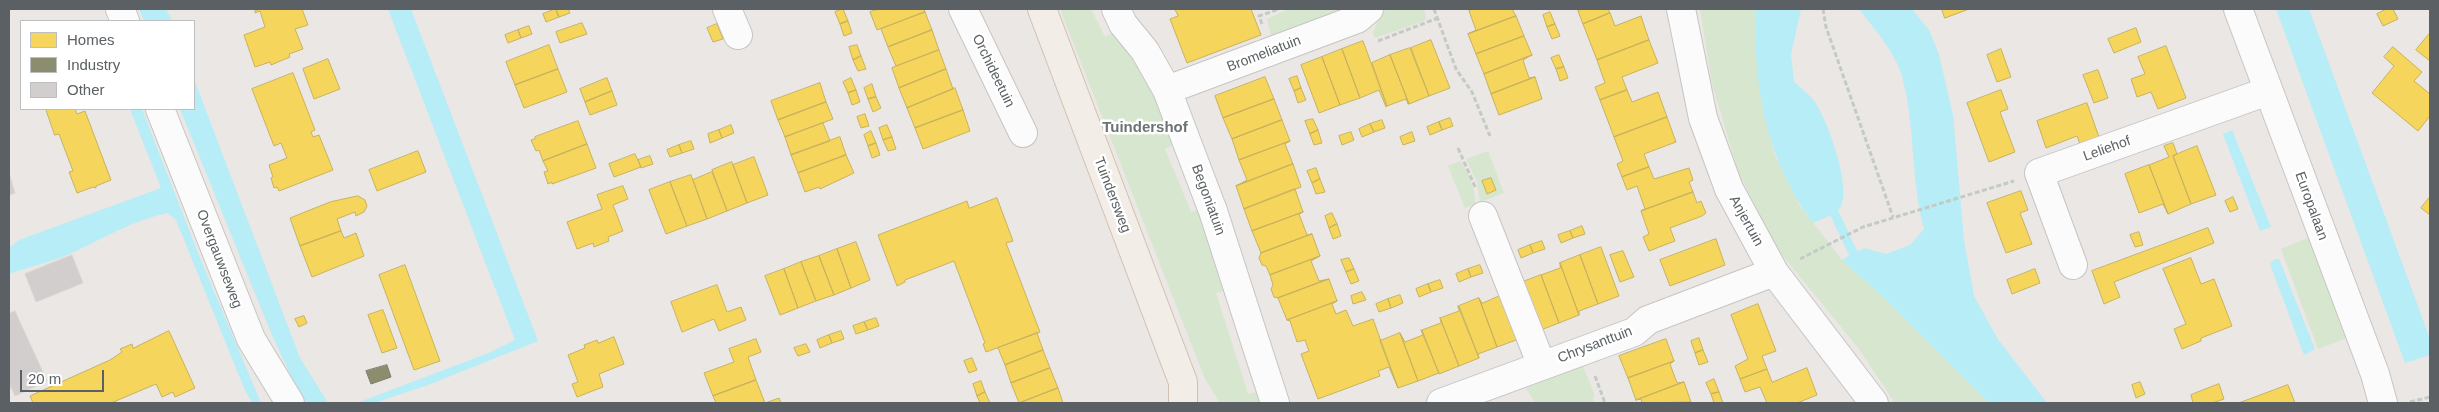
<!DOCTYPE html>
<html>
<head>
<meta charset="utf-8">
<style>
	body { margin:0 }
	#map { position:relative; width:2439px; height:412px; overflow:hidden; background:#eae7e4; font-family:Arial,sans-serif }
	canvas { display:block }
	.frame { position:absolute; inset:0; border:10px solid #5a6063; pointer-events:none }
	.legend { position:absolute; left:20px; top:20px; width:175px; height:90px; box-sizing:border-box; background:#fff; border:1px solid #bdbfc1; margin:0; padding:6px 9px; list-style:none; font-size:15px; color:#5a6063 }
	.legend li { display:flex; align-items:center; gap:10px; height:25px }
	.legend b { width:25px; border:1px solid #bdbfc1 }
	.scale { position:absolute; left:20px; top:370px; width:84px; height:22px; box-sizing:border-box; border:2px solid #5a6063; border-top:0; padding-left:6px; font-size:15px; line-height:18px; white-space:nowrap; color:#5a6063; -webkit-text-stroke:4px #fff; paint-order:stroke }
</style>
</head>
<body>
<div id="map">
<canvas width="2439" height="412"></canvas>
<div class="frame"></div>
<ul class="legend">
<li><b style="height:14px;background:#f6d55c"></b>Homes</li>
<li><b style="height:14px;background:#8c8c6e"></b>Industry</li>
<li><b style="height:14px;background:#d1cecd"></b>Other</li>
</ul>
<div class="scale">20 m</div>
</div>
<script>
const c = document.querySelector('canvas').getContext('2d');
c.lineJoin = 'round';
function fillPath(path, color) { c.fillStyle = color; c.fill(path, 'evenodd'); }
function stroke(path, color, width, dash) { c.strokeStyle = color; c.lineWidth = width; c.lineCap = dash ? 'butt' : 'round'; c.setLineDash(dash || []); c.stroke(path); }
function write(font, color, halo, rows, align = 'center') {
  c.font = font + ' Arial,sans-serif'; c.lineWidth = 5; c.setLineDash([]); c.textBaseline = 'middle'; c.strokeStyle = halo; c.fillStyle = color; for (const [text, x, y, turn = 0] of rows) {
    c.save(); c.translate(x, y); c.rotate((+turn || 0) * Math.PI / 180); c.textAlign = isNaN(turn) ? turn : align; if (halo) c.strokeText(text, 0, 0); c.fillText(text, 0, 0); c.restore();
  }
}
const green = new Path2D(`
	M 1060,9 L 1091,9 L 1105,37 L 1115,32 L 1145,70 L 1175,144 L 1165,149 L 1191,212 L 1200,209 L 1229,289 L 1216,293 L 1248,394 L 1260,391 L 1264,403 L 1220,403 L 1205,379 Z
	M 1289,9 L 1347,9 L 1272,39 L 1267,19 Z
	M 1390,9 L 1424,9 L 1426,18 L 1424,21 L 1375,38 L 1373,33 L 1381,12 Z
	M 1700,9 L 1756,9 L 1755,36 L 1763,107 L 1775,156 L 1800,206 L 1842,260 L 1881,295 L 1989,403 L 1895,403 L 1859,349 L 1774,245 L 1738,171 L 1712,84 Z
	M 1488,151 L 1504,193 L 1480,202 L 1477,182 L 1466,159 Z
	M 1461,161 C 1469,176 1475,186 1475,204 L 1465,208 L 1448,166 Z
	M 2310,237 L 2352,336 L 2318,349 L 2281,249 Z
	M 1583,366 L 1594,393 L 1593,403 L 1535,403 L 1526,388 Z`);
const water = new Path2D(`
	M 139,9 L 166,9 L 172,21 L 144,21 Z
	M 388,9 L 411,9 L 538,341 L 428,385 L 374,403 L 357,403 L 491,352 L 515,340 Z
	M 1756,9 L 1801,9 L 1791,54 L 1794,82 C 1801,88 1809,94 1814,101 C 1827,118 1853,190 1840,208 C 1835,215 1821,219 1813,223 C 1767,163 1752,83 1756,9 Z
	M 1859,9 L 1912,9 L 1929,30 L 1939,55 L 1953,115 L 1964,240 L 1974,296 L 1997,338 L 2047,403 L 1989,403 L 1881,295 L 1842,260 L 1864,248 L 1886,254 L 1910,245 L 1924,229 C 1910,178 1916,124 1901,73 C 1893,49 1874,29 1859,9 Z
	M 2276,9 L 2309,9 L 2430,339 L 2430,355 L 2405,363 Z
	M 194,79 L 300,358 L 328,403 L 307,403 L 298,391 L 272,335 L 180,109 L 194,109 Z
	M 130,109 L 142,109 L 200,258 L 261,403 L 252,403 L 244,388 L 176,220 L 167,213 C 135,220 107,236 78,250 C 57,261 31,266 9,274 L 9,248 L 19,240 L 161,188 Z
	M 2232,130 L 2271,227 L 2260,231 L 2223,134 Z
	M 2275,259 L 2279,259 L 2315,349 L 2304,355 L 2270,264 Z`);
const homes = new Path2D(`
	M 262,9 L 302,9 L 308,25 L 295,29 L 303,49 L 289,54 L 290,57 L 271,65 L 270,62 L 255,67 L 244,35 L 265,27 L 260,11 L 255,13 L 255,11 Z
	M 556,9 L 568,9 L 570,13 L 559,17 Z
	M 556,9 L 559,17 L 546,22 L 543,14 Z
	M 843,9 L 848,21 L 840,24 L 835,12 Z
	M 880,9 L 924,9 L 925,12 L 877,30 L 870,12 Z
	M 1175,9 L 1251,9 L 1261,35 L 1187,63 L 1170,19 L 1178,16 Z
	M 1473,9 L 1512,9 L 1516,16 L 1468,34 L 1476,30 L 1469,11 Z
	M 1583,9 L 1608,9 L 1610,13 L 1583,24 L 1578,11 Z
	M 1942,9 L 1969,9 L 1945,18 Z
	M 2387,9 L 2393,9 L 2398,19 L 2383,26 L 2377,14 Z
	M 925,12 L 932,30 L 888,47 L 881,29 Z
	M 1550,12 L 1555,24 L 1547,27 L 1543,15 Z
	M 1610,13 L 1615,26 L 1641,16 L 1649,40 L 1597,60 L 1583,24 Z
	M 1516,16 L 1524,36 L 1476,54 L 1468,34 Z
	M 848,21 L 852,33 L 844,36 L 840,24 Z
	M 582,23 L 587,34 L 560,43 L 556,32 Z
	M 717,24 L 723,39 L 713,42 L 707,28 Z
	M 1555,24 L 1560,36 L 1552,39 L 1547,27 Z
	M 529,26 L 532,34 L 521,38 L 518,30 Z
	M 2136,28 L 2141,42 L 2114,53 L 2108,39 Z
	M 518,30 L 521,38 L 508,43 L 505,35 Z
	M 932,30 L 939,50 L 896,66 L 888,47 Z
	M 2430,33 L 2430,61 L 2416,50 Z
	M 1524,36 L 1532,55 L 1484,74 L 1476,54 Z
	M 1431,40 L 1450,88 L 1429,96 L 1411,48 Z
	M 1649,40 L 1658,63 L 1622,77 L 1627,90 L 1600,100 L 1595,87 L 1605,83 L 1597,60 Z
	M 1363,41 L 1387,106 L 1386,107 L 1379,90 L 1360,98 L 1342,49 Z
	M 549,45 L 558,69 L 515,85 L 506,62 Z
	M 857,45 L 861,56 L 853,60 L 849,47 Z
	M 2166,46 L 2186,98 L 2158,109 L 2151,92 L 2137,97 L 2131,79 L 2145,74 L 2138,57 Z
	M 2393,47 L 2422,72 L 2414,81 L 2430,94 L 2430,116 L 2418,131 L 2372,93 L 2394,66 L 2384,57 Z
	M 1410,48 L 1429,96 L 1409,104 L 1390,55 Z
	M 1342,49 L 1360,98 L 1340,105 L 1322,57 Z
	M 2001,49 L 2011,77 L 1997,82 L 1987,55 Z
	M 939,50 L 946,69 L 899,88 L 892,68 Z
	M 1390,55 L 1409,104 L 1408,104 L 1406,99 L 1387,106 L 1372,63 Z
	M 1532,55 L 1523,60 L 1529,78 L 1535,77 L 1491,94 L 1484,74 Z
	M 1559,55 L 1564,67 L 1556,69 L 1551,58 Z
	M 861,56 L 866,69 L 858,71 L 853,60 Z
	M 1322,57 L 1340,105 L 1319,113 L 1301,65 Z
	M 328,59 L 340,89 L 314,99 L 303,69 Z
	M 1564,67 L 1568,78 L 1560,81 L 1556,69 Z
	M 558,69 L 567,92 L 524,108 L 515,85 Z
	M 946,69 L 953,89 L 907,108 L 899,88 Z
	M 2098,70 L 2108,98 L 2094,103 L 2083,75 Z
	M 293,73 L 315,130 L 311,132 L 313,137 L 319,135 L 333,170 L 279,191 L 277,187 L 274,188 L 271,178 L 273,177 L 269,165 L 287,158 L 281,143 L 274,146 L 252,89 Z
	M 1297,76 L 1301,88 L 1294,91 L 1289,79 Z
	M 1265,77 L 1274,99 L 1223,118 L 1215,96 Z
	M 1535,77 L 1542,99 L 1499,115 L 1491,94 Z
	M 607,78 L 612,91 L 585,102 L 580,89 Z
	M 851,78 L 856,90 L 848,93 L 843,82 Z
	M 820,83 L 826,102 L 778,120 L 771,101 Z
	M 872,84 L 876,97 L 868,99 L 864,88 Z
	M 955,88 L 963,110 L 915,128 L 907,108 Z
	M 1301,88 L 1306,100 L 1298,103 L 1294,91 Z
	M 856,90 L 860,102 L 852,105 L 848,93 Z
	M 1627,90 L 1632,102 L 1658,92 L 1667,117 L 1614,137 L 1600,100 Z
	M 2001,90 L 2008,109 L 2000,112 L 2015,152 L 1989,162 L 1967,103 Z
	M 612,91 L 617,105 L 590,115 L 585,102 Z
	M 876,97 L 881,108 L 873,112 L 868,99 Z
	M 1274,99 L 1282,120 L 1232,139 L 1223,118 Z
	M 826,102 L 833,119 L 785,137 L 778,120 Z
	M 2087,103 L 2099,137 L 2080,144 L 2077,136 L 2046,148 L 2037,121 Z
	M 46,109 L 75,109 L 77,114 L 85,111 L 111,180 L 96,186 L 96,188 L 93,187 L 77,193 L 69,172 L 73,171 L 59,134 L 55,135 Z
	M 963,110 L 970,131 L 923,149 L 915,128 Z
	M 865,114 L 869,126 L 861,128 L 857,117 Z
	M 1667,117 L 1676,142 L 1644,154 L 1649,167 L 1622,177 L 1617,164 L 1623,161 L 1614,137 Z
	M 1450,118 L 1453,126 L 1442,130 L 1439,122 Z
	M 1313,119 L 1318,130 L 1310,134 L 1305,121 Z
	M 1282,120 L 1290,141 L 1239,160 L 1232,139 Z
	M 1382,120 L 1385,128 L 1374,132 L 1370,124 Z
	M 578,121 L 587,144 L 543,161 L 539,150 L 536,151 L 531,140 L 535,139 L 535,137 Z
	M 1439,122 L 1442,130 L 1430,135 L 1427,127 Z
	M 823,123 L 830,141 L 791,155 L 785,137 Z
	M 1370,124 L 1374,132 L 1362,137 L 1359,129 Z
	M 731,125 L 734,133 L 722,138 L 719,130 Z
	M 887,125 L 892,137 L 883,140 L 879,128 Z
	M 719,130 L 722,138 L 710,143 L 708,134 Z
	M 1318,130 L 1322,143 L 1314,145 L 1310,134 Z
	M 871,131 L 876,143 L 868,146 L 864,135 Z
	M 1351,132 L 1354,140 L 1342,145 L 1339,136 Z
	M 1412,132 L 1415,141 L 1403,145 L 1400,137 Z
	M 840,137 L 846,155 L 798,173 L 791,155 Z
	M 892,137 L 896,149 L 888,151 L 883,140 Z
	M 691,141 L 694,149 L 682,153 L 679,145 Z
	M 1290,141 L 1285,144 L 1293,164 L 1236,186 L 1247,180 L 1239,160 Z
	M 876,143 L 880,155 L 872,158 L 868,146 Z
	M 2173,143 L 2177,154 L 2173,156 L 2191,204 L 2168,214 L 2149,165 L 2169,157 L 2164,146 Z
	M 587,144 L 596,168 L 552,184 L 552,182 L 548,184 L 544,172 L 548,171 L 543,161 Z
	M 679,145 L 682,153 L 670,157 L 667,150 Z
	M 2197,146 L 2216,195 L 2191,204 L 2173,156 Z
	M 418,151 L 426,172 L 377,191 L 369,170 Z
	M 635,154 L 641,167 L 614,177 L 609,164 Z
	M 846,155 L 854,173 L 820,189 L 819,187 L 805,192 L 798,173 Z
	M 650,156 L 653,164 L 641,168 L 638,160 Z
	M 754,157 L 768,195 L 747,203 L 733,165 Z
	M 732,162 L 747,203 L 727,211 L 712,170 Z
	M 1293,164 L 1301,187 L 1244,209 L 1236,186 Z
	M 2149,165 L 2168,214 L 2163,204 L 2139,213 L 2125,174 Z
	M 1649,167 L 1654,179 L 1689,168 L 1693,180 L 1689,182 L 1693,192 L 1641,211 L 1645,209 L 1637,186 L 1627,190 L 1622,177 Z
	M 1316,168 L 1320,179 L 1312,183 L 1307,171 Z
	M 712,172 L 727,211 L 707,219 L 693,180 Z
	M 691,175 L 707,219 L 687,226 L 670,182 Z
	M 1491,178 L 1496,190 L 1487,194 L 1482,181 Z
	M 1320,179 L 1325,192 L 1316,194 L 1312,183 Z
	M 670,182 L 687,226 L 666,234 L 649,190 Z
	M 623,186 L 628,199 L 613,205 L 623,231 L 608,237 L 609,241 L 594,247 L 593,243 L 577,249 L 567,222 L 602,209 L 597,195 Z
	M 1295,189 L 1303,212 L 1252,231 L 1244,209 Z
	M 2021,191 L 2028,210 L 2020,213 L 2032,244 L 2006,253 L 1987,203 Z
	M 1693,192 L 1697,203 L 1701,201 L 1706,213 L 1702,216 L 1670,228 L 1675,241 L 1649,251 L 1643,237 L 1649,234 L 1641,211 Z
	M 358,196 L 365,200 L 367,206 L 364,212 L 356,216 L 355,212 L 337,219 L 341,231 L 300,246 L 290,218 L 330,202 Z
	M 2233,197 L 2238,209 L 2230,212 L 2225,201 Z
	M 2430,197 L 2430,215 L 2421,208 Z
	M 997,198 L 1013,241 L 1006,243 L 1040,332 L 986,352 L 983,344 L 985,343 L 954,261 L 905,280 L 905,282 L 897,286 L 878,235 L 967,201 L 969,208 Z
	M 1303,212 L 1299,214 L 1307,235 L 1312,234 L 1261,253 L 1252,231 Z
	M 1332,213 L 1337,224 L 1329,228 L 1325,216 Z
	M 1337,224 L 1341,236 L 1333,239 L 1329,228 Z
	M 1582,226 L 1585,234 L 1573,238 L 1570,231 Z
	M 2208,228 L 2214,243 L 2114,282 L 2120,297 L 2104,304 L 2092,271 Z
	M 341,231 L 344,238 L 356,233 L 364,256 L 312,277 L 300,246 Z
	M 1570,231 L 1573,238 L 1561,243 L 1558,235 Z
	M 2139,232 L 2143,245 L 2135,247 L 2130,235 Z
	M 1312,234 L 1320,256 L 1270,275 L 1266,266 L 1262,265 L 1259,258 L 1261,253 Z
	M 1716,239 L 1725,265 L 1670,286 L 1660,260 Z
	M 1542,241 L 1545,249 L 1533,253 L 1530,245 Z
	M 856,242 L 870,280 L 851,288 L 837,249 Z
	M 1530,245 L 1533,253 L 1521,258 L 1518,250 Z
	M 1601,247 L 1619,296 L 1598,304 L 1580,255 Z
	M 837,249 L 851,288 L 834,295 L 819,256 Z
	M 1623,251 L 1634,277 L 1620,282 L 1610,255 Z
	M 1580,255 L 1598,304 L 1579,311 L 1579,315 L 1560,263 Z
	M 819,256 L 834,295 L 816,301 L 801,262 Z
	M 1320,256 L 1311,261 L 1319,281 L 1329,279 L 1278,298 L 1274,297 L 1271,289 L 1273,285 L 1270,275 Z
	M 1349,258 L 1354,269 L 1346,272 L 1341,260 Z
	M 2191,258 L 2201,284 L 2214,279 L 2232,326 L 2201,338 L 2201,341 L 2182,349 L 2174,329 L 2186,324 L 2163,269 Z
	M 801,262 L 816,301 L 798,308 L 784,269 Z
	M 1560,263 L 1579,315 L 1559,323 L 1541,275 L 1560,268 Z
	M 405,265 L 440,361 L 414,370 L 379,275 Z
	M 1480,265 L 1483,273 L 1471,277 L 1468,269 Z
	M 784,269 L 798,308 L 780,315 L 765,276 Z
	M 1354,269 L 1359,281 L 1351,284 L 1346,272 Z
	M 1468,269 L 1471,277 L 1459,282 L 1456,274 Z
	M 2035,269 L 2040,283 L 2012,294 L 2007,280 Z
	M 1541,275 L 1559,323 L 1538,331 L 1520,283 Z
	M 1329,279 L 1337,301 L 1287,320 L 1278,298 Z
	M 1440,280 L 1443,288 L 1431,292 L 1428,284 Z
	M 1428,284 L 1431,292 L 1419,297 L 1416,289 Z
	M 717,285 L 727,312 L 741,307 L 746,320 L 719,331 L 714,319 L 682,332 L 671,302 Z
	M 1362,292 L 1366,300 L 1353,304 L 1351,296 Z
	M 1400,295 L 1403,303 L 1391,308 L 1388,299 Z
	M 1502,295 L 1519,339 L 1497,347 L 1479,298 L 1482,303 Z
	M 1479,298 L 1497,347 L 1478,354 L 1479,358 L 1459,306 Z
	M 1388,299 L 1391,308 L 1379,312 L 1376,304 Z
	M 1337,301 L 1332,304 L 1336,314 L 1346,310 L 1353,326 L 1373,319 L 1398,388 L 1389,367 L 1378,371 L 1380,376 L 1318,399 L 1301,354 L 1309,351 L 1305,340 L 1297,342 L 1290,321 L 1287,320 Z
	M 1758,304 L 1776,351 L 1762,356 L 1767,369 L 1740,379 L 1735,366 L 1748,359 L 1731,315 Z
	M 1458,306 L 1479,358 L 1459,366 L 1440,318 L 1459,311 Z
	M 383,310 L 397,348 L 382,353 L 368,315 Z
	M 304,316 L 307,323 L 299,327 L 295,319 Z
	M 876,318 L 879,326 L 868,330 L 864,322 Z
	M 1440,318 L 1459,366 L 1439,374 L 1422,330 L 1441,323 Z
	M 864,322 L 868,330 L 856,334 L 853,326 Z
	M 1421,330 L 1439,373 L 1418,381 L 1400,333 L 1405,342 L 1423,335 Z
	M 169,331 L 195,388 L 175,397 L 173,392 L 162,397 L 156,384 L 111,403 L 33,403 L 30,396 L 110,360 L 122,352 L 120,349 L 132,344 L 133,348 Z
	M 841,331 L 844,339 L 832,343 L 829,335 Z
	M 1037,333 L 1043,350 L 1005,365 L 998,348 Z
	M 1400,333 L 1418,381 L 1398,388 L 1380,341 Z
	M 829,335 L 832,343 L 820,348 L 817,340 Z
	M 614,337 L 624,364 L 599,374 L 603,387 L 577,397 L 572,384 L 578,382 L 568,355 L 585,348 L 584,345 L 597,340 L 598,343 Z
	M 1699,338 L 1703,350 L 1695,353 L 1691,341 Z
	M 756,339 L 761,352 L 748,357 L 756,380 L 713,396 L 704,373 L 734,362 L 729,349 Z
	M 1666,339 L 1674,361 L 1628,378 L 1619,356 Z
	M 806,344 L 810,352 L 798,356 L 794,348 Z
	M 1043,350 L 1050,368 L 1011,383 L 1005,365 Z
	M 1703,350 L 1708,362 L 1699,365 L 1695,353 Z
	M 972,358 L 977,370 L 969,373 L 964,361 Z
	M 1674,361 L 1670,364 L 1677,383 L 1684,382 L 1636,400 L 1628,378 Z
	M 1050,368 L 1058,388 L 1019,403 L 1011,383 Z
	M 1807,368 L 1817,395 L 1797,403 L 1767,403 L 1760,387 L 1745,392 L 1740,379 L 1767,369 L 1772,382 Z
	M 1714,379 L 1719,392 L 1711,394 L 1706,383 Z
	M 756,380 L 765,403 L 779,398 L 781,403 L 716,403 L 713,396 Z
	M 981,381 L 985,392 L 977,396 L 973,384 Z
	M 1684,382 L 1691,402 L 1642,403 L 1641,399 L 1636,400 Z
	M 2140,382 L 2145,394 L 2136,398 L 2132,385 Z
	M 2219,384 L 2224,399 L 2212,403 L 2193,403 L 2191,395 Z
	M 2288,385 L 2295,403 L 2239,403 Z
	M 1058,388 L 1063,403 L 1019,403 Z
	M 985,392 L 990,403 L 980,403 L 977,396 Z
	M 1719,392 L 1723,403 L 1714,403 L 1711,394 Z`);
const industry = new Path2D(`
	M 387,365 L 391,377 L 371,384 L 366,371 Z`);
const stream = new Path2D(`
	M 1830,204 L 1853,253 L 1861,259`);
const building = new Path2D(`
	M 9,173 L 15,193 L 9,195 Z
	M 72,255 L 83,283 L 36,302 L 25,274 Z
	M 15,311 L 47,381 L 15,396 L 9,383 L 9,314 Z`);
const path = new Path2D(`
	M 1434,9 L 1456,69 L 1472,92 L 1490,136
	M 1823,9 L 1826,27 L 1893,217
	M 1262,24 L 1259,16 L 1279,9
	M 1378,41 L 1438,18
	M 1458,148 L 1476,189
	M 1800,259 L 1863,227 L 2014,181
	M 1595,376 L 1605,403
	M 2410,402 L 2430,397`);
const minor = new Path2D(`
	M 120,9 L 125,21
	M 727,9 L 738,35
	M 963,9 L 1023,133
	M 1116,9 L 1123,24 L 1145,51 L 1167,90 L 1213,211 L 1275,403
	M 1681,9 L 1703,118 L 1729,189 L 1774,272 L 1874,403
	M 2238,9 L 2375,374 L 2383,403
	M 1167,90 L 1357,19 L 1369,9
	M 160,109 L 251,339 L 290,403
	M 1483,216 L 1542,366
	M 2073,265 L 2039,173 L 2268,91
	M 1441,403 L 1634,332 L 1648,320 L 1774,272`);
const major = new Path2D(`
	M 1042,9 L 1183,382 L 1183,403`);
const streetNames = [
	["Bromeliatuin",1264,54,-21],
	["Orchideetuin",993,71,64],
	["Leliehof",2107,149,-20],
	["Tuindersweg",1112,195,69],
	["Begoniatuin",1208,200,70],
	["Europalaan",2311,206,70],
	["Anjertuin",1746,221,61],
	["Overgauwseweg",219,259,69],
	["Chrysanttuin",1595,345,-21]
];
const neighbourhoodNames = [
	["Tuindershof",1145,128]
];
fillPath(green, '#d7e6ce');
fillPath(water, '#b6edf7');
fillPath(homes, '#f6d55c');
stroke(homes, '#c7b25e', 1);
fillPath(industry, '#8c8c6e');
stroke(industry, '#7d7f6b', 1);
stroke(stream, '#b6edf7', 9);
fillPath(building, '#d1cecd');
stroke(building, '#dad6d3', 1);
stroke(minor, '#c6c5c4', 30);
stroke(major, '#d3c0b1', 30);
stroke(path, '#c4cac5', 3, [5, 2.5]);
stroke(minor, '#fcfbfb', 28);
stroke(major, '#f2ede7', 28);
write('14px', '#5a6063', '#fff', streetNames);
write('bold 15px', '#6b7375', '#fff', neighbourhoodNames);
</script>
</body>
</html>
